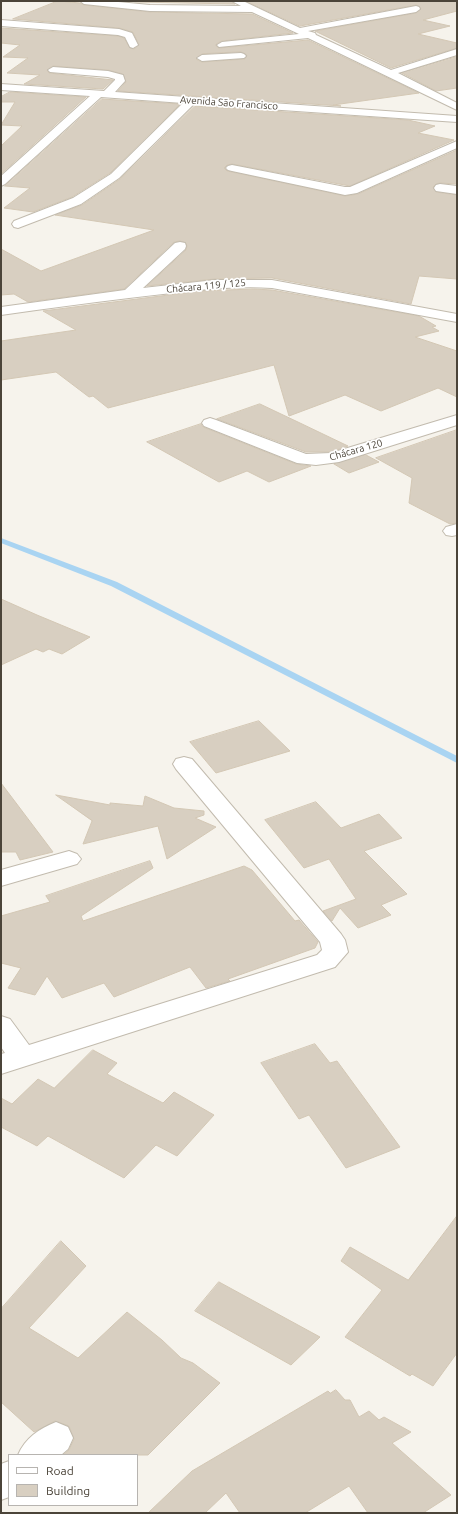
<!DOCTYPE html>
<html>
<head>
<meta charset="utf-8">
<style>
	body { margin:0 }
	#map { position:relative; width:458px; height:1514px; overflow:hidden; background:#f6f3ec; font-family:Ubuntu,sans-serif }
	canvas { display:block }
	.frame { position:absolute; inset:0; border:2px solid #4b4439; pointer-events:none }
	.legend { position:absolute; left:8px; top:1454px; width:130px; height:52px; box-sizing:border-box; background:#fff; border:1px solid #b7b4b0; margin:0; padding:5px 7px; list-style:none; font-size:12px; color:#4b4439 }
	.legend li { display:flex; align-items:center; gap:8px; height:20px }
	.legend b { width:20px; border:1px solid #b7b4b0 }
</style>
</head>
<body>
<div id="map">
<canvas width="458" height="1514"></canvas>
<div class="frame"></div>
<ul class="legend">
<li><b style="height:5px;background:#fff"></b>Road</li>
<li><b style="height:11px;background:#d8cfc1"></b>Building</li>
</ul>
</div>
<script>
const c = document.querySelector('canvas').getContext('2d');
c.lineJoin = 'round';
function fillPath(path, color) { c.fillStyle = color; c.fill(path, 'evenodd'); }
function stroke(path, color, width, dash) { c.strokeStyle = color; c.lineWidth = width; c.lineCap = dash ? 'butt' : 'round'; c.setLineDash(dash || []); c.stroke(path); }
function write(font, color, halo, rows, align = 'center') {
  c.font = font + ' Ubuntu,sans-serif'; c.lineWidth = 3.5; c.setLineDash([]); c.textBaseline = 'middle'; c.strokeStyle = halo; c.fillStyle = color; for (const [text, x, y, turn = 0] of rows) {
    c.save(); c.translate(x, y); c.rotate((+turn || 0) * Math.PI / 180); c.textAlign = isNaN(turn) ? turn : align; if (halo) c.strokeText(text, 0, 0); c.fillText(text, 0, 0); c.restore();
  }
}
const stream = new Path2D(`
	M 1,538 L 117,582 L 457,756 L 457,763 L 111,586 L 1,543 Z`);
const building = new Path2D(`
	M 58,1 L 80,3 L 84,5 L 150,12 L 252,14 L 293,33 L 222,41 L 216,44 L 216,46 L 219,48 L 308,40 L 419,93 L 333,105 L 341,106 L 118,91 L 126,82 L 123,74 L 108,70 L 53,66 L 47,70 L 49,73 L 113,80 L 103,89 L 24,84 L 40,75 L 7,73 L 28,58 L 3,57 L 20,45 L 1,43 L 1,28 L 118,36 L 124,38 L 130,48 L 134,49 L 139,45 L 133,32 L 119,28 L 13,19 ZM 241,52 L 247,55 L 245,59 L 202,62 L 196,59 L 202,54 Z
	M 137,1 L 231,1 L 235,4 L 135,2 Z
	M 246,1 L 457,1 L 457,11 L 423,20 L 450,26 L 418,34 L 457,43 L 457,48 L 391,68 L 315,31 L 416,13 L 421,9 L 419,6 L 416,5 L 300,26 Z
	M 457,57 L 457,88 L 436,91 L 402,73 Z
	M 10,92 L 86,97 L 1,174 L 1,146 L 22,126 L 1,125 L 15,102 L 1,102 L 1,97 Z
	M 102,99 L 180,104 L 110,173 L 72,197 L 33,212 L 4,208 L 30,188 L 5,186 Z
	M 195,106 L 408,120 L 435,126 L 418,133 L 454,140 L 350,186 L 232,164 L 227,165 L 224,168 L 227,171 L 232,172 L 345,196 L 358,194 L 457,150 L 457,184 L 440,183 L 436,184 L 433,187 L 436,192 L 457,195 L 457,279 L 419,276 L 411,304 L 272,278 L 215,279 L 147,286 L 186,250 L 187,246 L 186,243 L 180,241 L 174,242 L 124,289 L 28,302 L 14,294 L 1,295 L 1,249 L 41,271 L 154,230 L 55,215 L 82,205 L 120,179 Z
	M 254,289 L 272,290 L 419,316 L 436,326 L 432,327 L 439,331 L 415,337 L 457,351 L 457,397 L 438,388 L 381,411 L 345,395 L 289,416 L 274,365 L 108,408 L 93,396 L 89,397 L 56,372 L 1,380 L 1,341 L 76,330 L 43,311 L 200,291 Z
	M 260,404 L 300,423 L 348,446 L 331,452 L 306,452 L 217,419 Z
	M 201,424 L 203,427 L 296,464 L 311,466 L 269,482 L 247,471 L 219,482 L 147,442 Z
	M 457,430 L 457,523 L 450,524 L 409,503 L 412,478 L 376,458 Z
	M 366,455 L 379,462 L 349,473 L 334,464 Z
	M 1,599 L 37,615 L 90,637 L 62,654 L 49,649 L 43,652 L 36,649 L 1,665 Z
	M 259,721 L 290,751 L 216,773 L 190,742 Z
	M 1,783 L 53,852 L 20,860 L 16,852 L 1,852 Z
	M 56,795 L 110,805 L 110,803 L 143,806 L 145,796 L 174,808 L 204,811 L 204,815 L 195,818 L 216,827 L 167,859 L 158,826 L 83,844 L 92,821 Z
	M 316,802 L 341,828 L 379,814 L 402,838 L 364,851 L 407,894 L 381,905 L 391,915 L 358,928 L 340,908 L 332,921 L 323,911 L 356,899 L 329,859 L 304,868 L 265,820 Z
	M 150,861 L 153,868 L 81,916 L 83,921 L 244,866 L 252,870 L 295,921 L 299,920 L 318,942 L 315,948 L 228,979 L 230,981 L 206,988 L 190,967 L 114,997 L 104,983 L 62,998 L 47,976 L 35,995 L 8,988 L 21,968 L 1,963 L 1,916 L 50,902 L 46,896 Z
	M 315,1044 L 330,1063 L 337,1061 L 400,1147 L 346,1168 L 309,1115 L 299,1119 L 261,1063 Z
	M 93,1050 L 117,1063 L 107,1074 L 163,1103 L 174,1092 L 214,1115 L 177,1156 L 156,1145 L 124,1178 L 48,1136 L 37,1146 L 1,1127 L 1,1098 L 12,1104 L 38,1079 L 54,1088 Z
	M 457,1216 L 457,1353 L 433,1386 L 412,1374 L 410,1376 L 345,1337 L 382,1290 L 341,1261 L 350,1247 L 408,1280 Z
	M 61,1241 L 86,1266 L 29,1328 L 78,1358 L 127,1312 L 162,1340 L 181,1358 L 193,1363 L 220,1383 L 148,1455 L 63,1455 L 69,1450 L 74,1439 L 69,1426 L 55,1421 L 34,1432 L 1,1402 L 1,1309 Z
	M 219,1282 L 320,1337 L 291,1365 L 195,1311 Z
	M 336,1390 L 345,1400 L 350,1400 L 359,1417 L 369,1411 L 379,1420 L 384,1417 L 411,1432 L 392,1443 L 451,1495 L 423,1513 L 368,1513 L 349,1486 L 305,1513 L 240,1513 L 226,1493 L 205,1513 L 148,1513 L 192,1471 L 328,1391 L 330,1393 Z`);
const minor = new Path2D(`
	M 80,1 L 108,1 L 150,5 L 241,6 L 232,1 L 243,1 L 300,28 L 416,6 L 419,7 L 420,9 L 416,12 L 308,31 L 315,33 L 316,35 L 391,70 L 457,49 L 457,55 L 398,73 L 457,103 L 457,110 L 308,38 L 219,47 L 217,45 L 222,42 L 299,34 L 252,12 L 150,11 L 84,4 Z
	M 1,20 L 119,29 L 132,33 L 138,45 L 133,48 L 130,47 L 125,37 L 118,35 L 1,26 Z
	M 241,53 L 244,54 L 246,56 L 244,58 L 202,61 L 197,58 L 202,55 Z
	M 53,67 L 108,71 L 123,75 L 125,81 L 115,92 L 457,116 L 457,122 L 194,104 L 119,178 L 81,204 L 18,228 L 14,227 L 12,224 L 14,221 L 73,198 L 111,174 L 183,103 L 101,97 L 5,184 L 1,186 L 1,176 L 90,96 L 1,90 L 1,84 L 104,91 L 115,80 L 115,79 L 108,77 L 50,72 L 48,70 Z
	M 457,141 L 457,148 L 357,193 L 345,195 L 232,171 L 228,170 L 226,168 L 228,166 L 232,165 L 345,187 L 350,187 Z
	M 440,184 L 457,186 L 457,194 L 436,191 L 434,188 L 436,185 Z
	M 180,242 L 185,243 L 186,246 L 185,249 L 143,288 L 215,280 L 272,280 L 457,314 L 457,322 L 272,288 C 224,285 176,293 129,298 C 86,303 43,309 1,315 L 1,307 L 125,290 L 175,243 Z
	M 457,415 L 457,425 L 339,462 L 316,465 L 297,463 L 204,426 L 202,423 L 204,420 L 210,418 L 216,420 L 306,454 L 331,453 Z
	M 457,524 L 457,535 L 452,536 L 446,535 L 443,531 L 446,527 Z
	M 184,757 L 192,759 L 341,934 L 345,940 L 348,952 L 335,967 L 1,1074 L 1,1054 L 5,1053 L 1,1047 L 1,1016 L 10,1019 L 29,1045 L 317,955 L 322,950 L 320,942 L 176,769 L 173,764 L 176,759 Z
	M 69,851 L 77,854 L 81,859 L 77,864 L 1,886 L 1,870 Z
	M 56,1422 L 68,1427 L 73,1438 L 68,1449 L 61,1455 L 18,1455 C 25,1438 39,1429 56,1422 Z
	M 9,1461 L 9,1497 L 1,1500 L 1,1464 Z`);
const farStreetnames = [
	["Avenida São Francisco",229,103,4],
	["Chácara 119 / 125",206,286,-5],
	["Chácara 120",356,450,-16]
];
fillPath(stream, '#a9d4f2');
fillPath(building, '#d8cfc1');
stroke(building, '#d3c7b4', 1);
stroke(minor, '#c2bbae', 2);
fillPath(minor, '#fff');
write('10px', '#4b4439', '#fff', farStreetnames);
</script>
</body>
</html>
